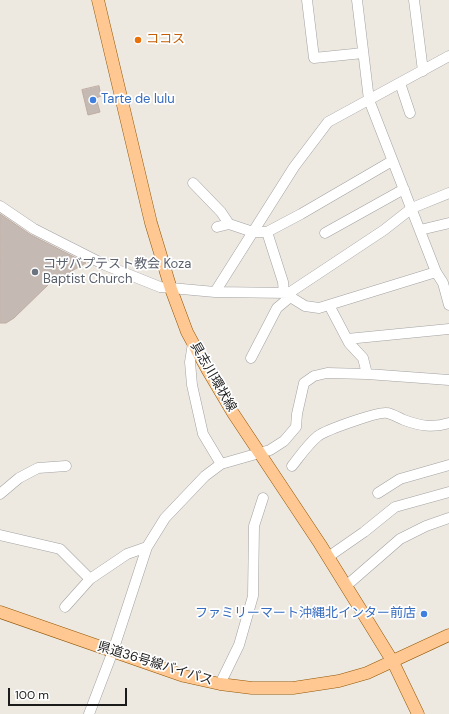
<!DOCTYPE html>
<html>
<head>
<meta charset="utf-8">
<style>
	body { margin:0 }
	#map { position:relative; width:449px; height:714px; overflow:hidden; background:#ede8e0; font-family:"DM Sans",sans-serif }
	canvas { display:block }
	.scale { position:absolute; left:8px; top:688px; width:119px; height:18px; box-sizing:border-box; border:2px solid #1b1b1b; border-top:0; padding-left:5px; font-size:12px; line-height:14px; white-space:nowrap; color:#1b1b1b; -webkit-text-stroke:3px #fff; paint-order:stroke }
</style>
</head>
<body>
<div id="map">
<canvas width="449" height="714"></canvas>
<div class="scale">100 m</div>
</div>
<script>
const c = document.querySelector('canvas').getContext('2d');
c.lineJoin = 'round';
function fillPath(path, color) { c.fillStyle = color; c.fill(path, 'evenodd'); }
function stroke(path, color, width, dash) { c.strokeStyle = color; c.lineWidth = width; c.lineCap = dash ? 'butt' : 'round'; c.setLineDash(dash || []); c.stroke(path); }
function write(font, color, halo, rows, align = 'center') {
  c.font = font + ' "DM Sans","Noto Sans JP",sans-serif'; c.lineWidth = 3.5; c.setLineDash([]); c.textBaseline = 'middle'; c.strokeStyle = halo; c.fillStyle = color; for (const [text, x, y, turn = 0] of rows) {
    c.save(); c.translate(x, y); c.rotate((+turn || 0) * Math.PI / 180); c.textAlign = isNaN(turn) ? turn : align; if (halo) c.strokeText(text, 0, 0); c.fillText(text, 0, 0); c.restore();
  }
}
const building = new Path2D(`
	M 99,86 L 101,96 L 96,98 L 100,112 L 88,115 L 82,90 Z
	M 0,214 L 31,235 L 86,263 L 50,283 L 14,318 L 6,323 L 0,323 Z`);
const minor = new Path2D(`
	M 307,0 L 314,58 L 363,53
	M 357,0 L 369,100 L 436,272 L 443,283 L 449,305
	M 414,0 L 423,71
	M 400,83 L 410,113
	M 193,183 L 221,212 L 229,224 L 253,232 L 267,232 L 301,214 L 392,161
	M 0,206 L 34,229 L 105,265 L 160,287 L 215,292 L 289,293 L 384,230 L 412,208 L 449,193
	M 217,227 L 229,224
	M 420,230 L 449,223
	M 267,232 L 283,282 L 284,293 L 305,306 L 319,308 L 436,272
	M 325,233 L 404,189
	M 215,292 L 294,167 L 328,122 L 449,56
	M 329,305 L 349,343 L 363,358 L 367,374
	M 347,339 L 449,329
	M 193,343 L 190,362 L 192,385 L 203,434 L 221,464
	M 251,358 L 277,308 L 289,298
	M 292,466 C 300,456 308,444 318,436 C 326,430 379,411 387,413 C 393,414 399,418 404,420 C 420,426 433,428 449,423
	M 378,493 L 400,479 L 449,465
	M 0,494 L 19,478 L 38,468 L 66,466
	M 0,535 L 60,549 L 90,579
	M 328,557 L 364,532 L 395,507 L 449,492
	M 346,586 L 400,539 L 426,526 L 449,518
	M 65,607 L 90,579 L 127,554 L 147,547
	M 220,684 L 239,645 L 253,596 L 254,526 L 263,498
	M 89,714 L 113,651 L 147,547 L 165,518 L 205,476 L 221,464 L 270,450 L 284,441 L 296,427 L 297,414 L 304,383 L 314,376 L 327,373 L 367,374 L 449,380`);
const major = new Path2D(`
	M 98,0 L 151,223 L 171,289 L 187,332 L 207,369 L 233,413 L 320,544 L 369,623 L 393,662 L 418,714
	M 0,612 L 184,676 L 220,684 L 252,688 L 293,688 L 339,681 L 367,673 L 449,635`);
const markers = [
	[138,40,4,"#e8710a"],
	[93,100,4,"#3f7fe0"],
	[35,272,4,"#6b7280"],
	[424,614,4,"#3f7fe0"]
];
const foodNames = [
	["ココス",146,40]
];
const shopNames = [
	["Tarte de lulu",101,100],
	["ファミリーマート沖縄北インター前店",416,614,"right"]
];
const worshipNames = [
	["コザバプテスト教会 Koza",43,265],
	["Baptist Church",43,280]
];
const streetNames = [
	["具志川環状線",213,377,60],
	["県道36号線バイパス",155,664,17]
];
fillPath(building, '#c5b9b3');
stroke(building, '#bfaca2', 1);
stroke(minor, '#a2a2a2', 11);
stroke(major, '#925600', 13);
stroke(minor, '#fff', 10);
stroke(major, '#ffc893', 12);
for (const [x, y, r, color] of markers) { const dot = new Path2D(); dot.arc(x, y, r, 0, 2 * Math.PI); c.fillStyle = color; c.fill(dot); stroke(dot, '#fff', 1.5); }
write('13px', '#c56008', '#fff', foodNames, 'left');
write('13px', '#366cbe', '#fff', shopNames, 'left');
write('13px', '#5b616d', '#fff', worshipNames, 'left');
write('13px', '#1b1b1b', '#fff', streetNames);
</script>
</body>
</html>
